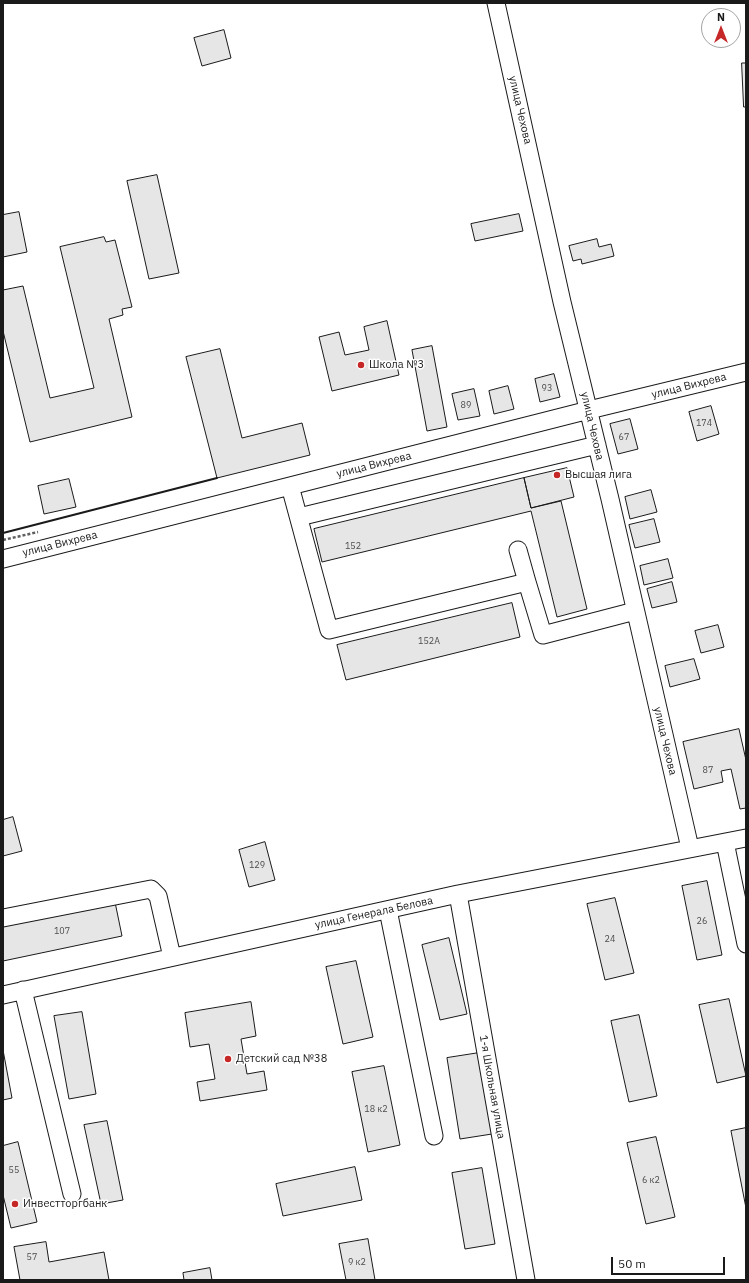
<!DOCTYPE html>
<html>
<head>
<meta charset="utf-8">
<style>
	body { margin:0 }
	#map { position:relative; width:749px; height:1283px; overflow:hidden; background:#fff; font-family:"IBM Plex Sans",sans-serif }
	canvas { display:block }
	.frame { position:absolute; inset:0; border:4px solid #1a1a1a; pointer-events:none }
	.north { position:absolute; left:701px; top:8px; width:40px; height:40px; box-sizing:border-box; background:#fff; border:1px solid #a3a3a3; border-radius:50%; rotate:0deg; font-size:11px; font-weight:700; line-height:16px; text-align:center; color:#1a1a1a }
	.north::after { content:''; display:block; margin:auto; width:14px; height:18px; background:#c62828; clip-path:polygon(50% 0,100% 100%,50% 72%,0 100%) }
	.scale { position:absolute; left:611px; top:1257px; width:114px; height:18px; box-sizing:border-box; border:2px solid #1a1a1a; border-top:0; padding-left:5px; font-size:12px; line-height:14px; white-space:nowrap; color:#1a1a1a; -webkit-text-stroke:3px #fff; paint-order:stroke }
</style>
</head>
<body>
<div id="map">
<canvas width="749" height="1283"></canvas>
<div class="frame"></div>
<div class="north">N</div>
<div class="scale">50 m</div>
</div>
<script>
const c = document.querySelector('canvas').getContext('2d');
c.lineJoin = 'round';
function fillPath(path, color) { c.fillStyle = color; c.fill(path, 'evenodd'); }
function stroke(path, color, width, dash) { c.strokeStyle = color; c.lineWidth = width; c.lineCap = dash ? 'butt' : 'round'; c.setLineDash(dash || []); c.stroke(path); }
function write(font, color, halo, rows, align = 'center') {
  c.font = font + ' "IBM Plex Sans",sans-serif'; c.lineWidth = 3; c.setLineDash([]); c.textBaseline = 'middle'; c.strokeStyle = halo; c.fillStyle = color; for (const [text, x, y, turn = 0] of rows) {
    c.save(); c.translate(x, y); c.rotate((+turn || 0) * Math.PI / 180); c.textAlign = isNaN(turn) ? turn : align; if (halo) c.strokeText(text, 0, 0); c.fillText(text, 0, 0); c.restore();
  }
}
const building = new Path2D(`
	M 224,30 L 231,58 L 202,66 L 194,38 Z
	M 742,63 L 746,63 L 746,107 L 744,107 Z
	M 157,175 L 179,273 L 149,279 L 127,181 Z
	M 19,212 L 27,252 L 3,257 L 3,215 Z
	M 519,214 L 523,231 L 475,241 L 471,224 Z
	M 104,237 L 106,242 L 115,240 L 132,307 L 122,309 L 123,315 L 109,319 L 132,417 L 30,442 L 3,331 L 3,290 L 23,286 L 50,398 L 94,388 L 60,247 Z
	M 597,239 L 599,247 L 611,244 L 614,256 L 582,264 L 581,259 L 573,261 L 569,246 Z
	M 387,321 L 399,375 L 332,391 L 319,337 L 339,332 L 345,355 L 369,350 L 364,327 Z
	M 432,346 L 447,427 L 427,431 L 412,350 Z
	M 220,349 L 242,438 L 302,423 L 310,455 L 217,478 L 186,357 Z
	M 554,374 L 560,397 L 540,402 L 535,379 Z
	M 508,386 L 514,409 L 494,414 L 489,391 Z
	M 474,389 L 480,416 L 458,420 L 452,394 Z
	M 711,406 L 719,434 L 697,441 L 689,412 Z
	M 630,419 L 638,449 L 618,454 L 610,424 Z
	M 567,468 L 574,497 L 531,508 L 524,478 Z
	M 524,478 L 531,508 L 561,501 L 587,609 L 557,617 L 531,511 L 322,562 L 314,529 Z
	M 69,479 L 76,507 L 44,514 L 38,486 Z
	M 651,490 L 657,512 L 630,519 L 625,497 Z
	M 654,519 L 660,542 L 635,548 L 629,525 Z
	M 668,559 L 673,578 L 644,585 L 640,566 Z
	M 672,582 L 677,602 L 652,608 L 647,589 Z
	M 512,603 L 520,637 L 346,680 L 337,645 Z
	M 718,625 L 724,647 L 701,653 L 695,631 Z
	M 694,659 L 700,679 L 670,687 L 665,666 Z
	M 739,729 L 746,760 L 746,808 L 740,809 L 731,769 L 721,771 L 723,782 L 694,789 L 683,742 Z
	M 13,817 L 22,851 L 3,856 L 3,820 Z
	M 265,842 L 275,880 L 249,887 L 239,850 Z
	M 707,881 L 722,955 L 697,960 L 682,886 Z
	M 615,898 L 634,973 L 605,980 L 587,904 Z
	M 115,902 L 122,936 L 3,961 L 3,926 Z
	M 449,938 L 467,1014 L 440,1020 L 422,945 Z
	M 356,961 L 373,1037 L 343,1044 L 326,967 Z
	M 729,999 L 746,1076 L 717,1083 L 699,1005 Z
	M 251,1002 L 256,1036 L 241,1039 L 247,1074 L 264,1071 L 267,1090 L 200,1101 L 197,1082 L 215,1079 L 209,1044 L 190,1047 L 185,1013 Z
	M 82,1012 L 96,1094 L 69,1099 L 54,1016 Z
	M 639,1015 L 657,1096 L 629,1102 L 611,1021 Z
	M 3,1050 L 12,1098 L 3,1100 Z
	M 479,1053 L 492,1134 L 460,1139 L 447,1058 Z
	M 384,1066 L 400,1145 L 368,1152 L 352,1072 Z
	M 107,1121 L 123,1200 L 101,1204 L 84,1125 Z
	M 746,1128 L 746,1208 L 731,1131 Z
	M 656,1137 L 675,1217 L 646,1224 L 627,1143 Z
	M 18,1142 L 37,1222 L 11,1228 L 3,1195 L 3,1146 Z
	M 355,1167 L 362,1200 L 283,1216 L 276,1184 Z
	M 482,1168 L 495,1244 L 465,1249 L 452,1173 Z
	M 368,1239 L 375,1280 L 346,1280 L 339,1244 Z
	M 46,1242 L 49,1262 L 104,1252 L 109,1280 L 20,1280 L 14,1247 Z
	M 210,1268 L 212,1280 L 184,1280 L 183,1273 Z`);
const path = new Path2D(`
	M 3,540 L 38,532`);
const minor = new Path2D(`
	M 496,3 L 562,302 L 610,499 L 690,848
	M 290,486 L 329,630 L 527,582 L 543,635 L 635,611
	M 299,517 L 597,445
	M 518,550 L 527,582
	M 3,559 L 589,410 L 746,372
	M 725,842 L 746,944
	M 458,894 L 526,1280
	M 388,910 L 434,1136
	M 3,918 L 151,889 L 158,896 L 172,957
	M 23,990 L 72,1194
	M 3,995 L 458,894 L 746,838`);
const wall = new Path2D(`
	M 3,533 L 217,478`);
const markers = [
	[361,365,4,"#c62828"],
	[557,475,4,"#c62828"],
	[228,1059,4,"#c62828"],
	[15,1204,4,"#c62828"]
];
const numberNames = [
	["93",547,388],
	["89",466,405],
	["174",704,423],
	["67",624,437],
	["152",353,546],
	["152А",429,641],
	["87",708,770],
	["129",257,865],
	["26",702,921],
	["107",62,931],
	["24",610,939],
	["18 к2",376,1109],
	["55",14,1170],
	["6 к2",651,1180],
	["57",32,1257],
	["9 к2",357,1262]
];
const streetNames = [
	["улица Чехова",520,110,77],
	["улица Вихрева",689,386,-14],
	["улица Чехова",592,426,77],
	["улица Вихрева",374,465,-14],
	["улица Вихрева",60,544,-14],
	["улица Чехова",665,741,77],
	["улица Генерала Белова",374,913,-12],
	["1-я Школьная улица",492,1087,80]
];
const poiNames = [
	["Школа №3",369,365],
	["Высшая лига",565,475],
	["Детский сад №38",236,1059],
	["Инвестторгбанк",23,1204]
];
fillPath(building, '#e6e6e6');
stroke(building, '#1a1a1a', 1);
stroke(minor, '#1a1a1a', 19);
stroke(path, '#5f5f5f', 2.5, [3, 2]);
stroke(minor, '#fff', 17);
stroke(wall, '#1a1a1a', 2);
for (const [x, y, r, color] of markers) { const dot = new Path2D(); dot.arc(x, y, r, 0, 2 * Math.PI); c.fillStyle = color; c.fill(dot); stroke(dot, '#fff', 1.5); }
write('9px', '#4d4d4d', null, numberNames);
write('11px', '#1a1a1a', '#fff', streetNames);
write('11px', '#1a1a1a', '#fff', poiNames, 'left');
</script>
</body>
</html>
